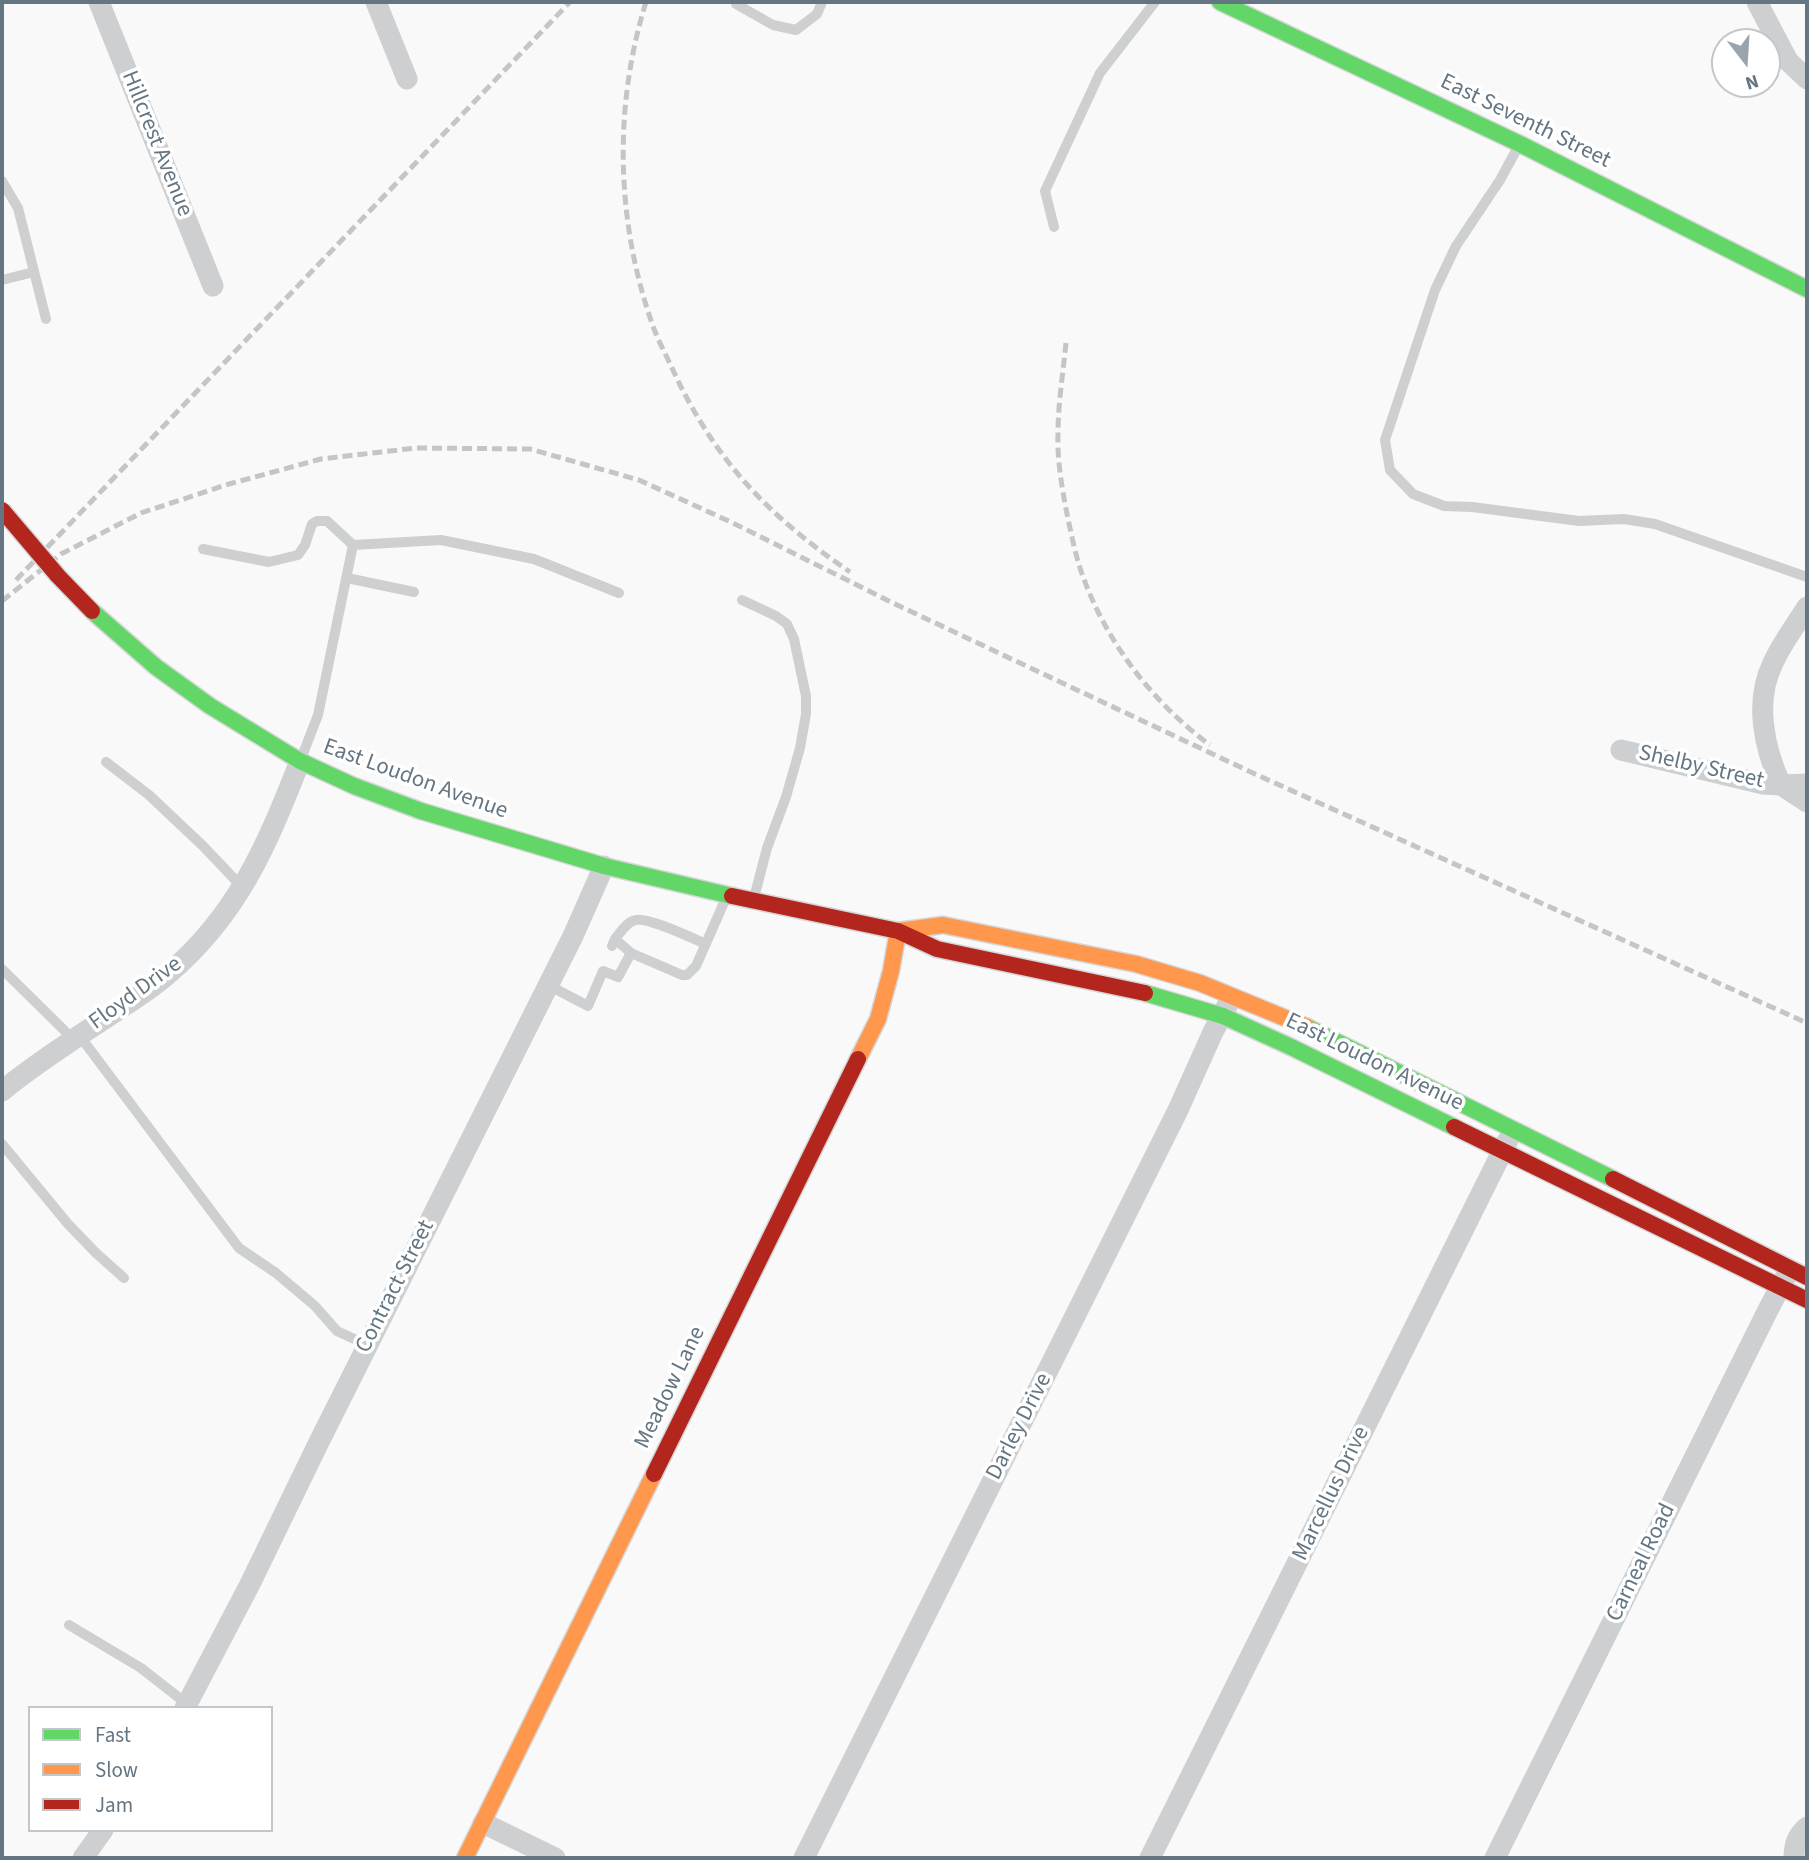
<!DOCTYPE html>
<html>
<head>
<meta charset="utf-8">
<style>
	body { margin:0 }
	#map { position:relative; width:1809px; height:1860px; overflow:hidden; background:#f9f9f9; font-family:"Source Sans 3",sans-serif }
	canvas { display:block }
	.frame { position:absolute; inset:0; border:4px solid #657683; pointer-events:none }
	.legend { position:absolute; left:28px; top:1706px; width:245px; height:126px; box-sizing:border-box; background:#fff; border:2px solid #c1c8cd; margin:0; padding:9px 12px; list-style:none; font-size:21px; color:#657683 }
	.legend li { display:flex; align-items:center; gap:14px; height:35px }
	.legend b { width:35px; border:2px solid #c1c8cd }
	.north { position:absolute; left:1711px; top:28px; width:70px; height:70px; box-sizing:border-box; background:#fff; border:2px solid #c1c8cd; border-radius:50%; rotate:163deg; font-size:19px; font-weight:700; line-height:28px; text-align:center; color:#657683 }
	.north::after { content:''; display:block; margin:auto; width:24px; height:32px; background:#99a4ac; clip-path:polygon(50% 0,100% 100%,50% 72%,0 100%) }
</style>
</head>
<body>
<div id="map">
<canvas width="1809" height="1860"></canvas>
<div class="frame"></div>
<ul class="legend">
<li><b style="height:9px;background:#63d668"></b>Fast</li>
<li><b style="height:9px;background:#ff974d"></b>Slow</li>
<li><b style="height:9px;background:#b3261e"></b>Jam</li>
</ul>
<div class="north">N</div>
</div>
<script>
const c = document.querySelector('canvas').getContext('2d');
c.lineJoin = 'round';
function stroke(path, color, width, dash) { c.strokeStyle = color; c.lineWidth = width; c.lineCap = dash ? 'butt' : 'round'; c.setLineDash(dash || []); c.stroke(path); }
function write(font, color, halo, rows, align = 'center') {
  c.font = font + ' "Source Sans 3",sans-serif'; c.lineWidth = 7; c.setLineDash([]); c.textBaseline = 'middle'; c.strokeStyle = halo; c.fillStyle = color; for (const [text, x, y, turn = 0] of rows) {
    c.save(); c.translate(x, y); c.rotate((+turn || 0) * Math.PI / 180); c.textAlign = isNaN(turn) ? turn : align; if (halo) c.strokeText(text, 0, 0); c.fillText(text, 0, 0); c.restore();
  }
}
const lane = new Path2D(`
	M 736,2 L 736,4 L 773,25 L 796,30 L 817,14 L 822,2
	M 1518,147 L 1500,180 L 1456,246 L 1435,290 L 1385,440 L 1390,470 L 1413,494 L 1444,506 L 1472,507 L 1579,521 L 1624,519 L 1655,524 L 1807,577
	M 2,181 L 18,208 L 46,319
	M 1054,227 L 1045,191 L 1100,73 L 1155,2
	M 2,280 L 34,272
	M 203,549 L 269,562 L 298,555 L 305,545 L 312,524 L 317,521 L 327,521 L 353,545
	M 347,578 L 414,592
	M 742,600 L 776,616 L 787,624 L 794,639 L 806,696 L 806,714 L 800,748 L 786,797 L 767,848 L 754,898
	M 301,759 L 318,715 L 353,545 L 441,540 L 534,559 L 619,593
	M 106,762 L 149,795 L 203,846 L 242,887
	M 615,939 C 621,932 627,921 636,920 C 648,917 692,938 706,944
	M 612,946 L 615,939 L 631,953
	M 2,969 L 73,1039
	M 548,985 L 588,1006 L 603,971 L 618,977 L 631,953 L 682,975 L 687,975 L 696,966 L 726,898
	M 79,1035 L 239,1248 L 276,1273 L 315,1306 L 337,1331 L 367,1345
	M 2,1144 L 68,1224 L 96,1253 L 124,1278
	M 69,1625 L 141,1668 L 187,1704`);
const street = new Path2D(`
	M 99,2 L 213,286
	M 376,2 L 407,79
	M 1757,2 L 1788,61 L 1807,79
	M 1621,750 L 1763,784 L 1781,785 C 1764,748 1754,701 1773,663 C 1782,643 1796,625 1807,607
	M 1807,784 L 1781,785 L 1807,802
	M 2,1091 C 35,1064 71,1041 106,1018 C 127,1004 149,991 167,975 C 238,915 267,845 300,761
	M 185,1708 L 250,1584 L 319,1442 L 573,936 L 604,866
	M 483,1823 L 555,1858
	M 83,1858 L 103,1830
	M 804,1858 L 1178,1110 L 1213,1032 L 1228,1004
	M 1150,1858 L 1508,1140
	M 1495,1858 L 1769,1308 L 1786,1276
	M 1794,1858 C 1794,1844 1797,1836 1807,1827`);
const fast = new Path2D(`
	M 1220,2 L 1520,144 L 1807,289
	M 92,611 L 156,667 L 210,706 L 300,761 L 354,786 L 421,811 L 604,866 L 732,896
	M 1145,993 L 1223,1016 L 1291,1047 L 1454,1127
	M 1307,1027 L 1613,1179`);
const slow = new Path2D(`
	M 898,931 L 943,925 L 1136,964 L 1200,983 L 1307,1027
	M 858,1059 L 878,1019 L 891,971 L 898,931
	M 465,1858 L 654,1474`);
const jam = new Path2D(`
	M 732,896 L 898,931 L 937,949 L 1145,993
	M 1454,1127 L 1807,1300
	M 1613,1179 L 1807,1277
	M 654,1474 L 858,1059`);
const rail = new Path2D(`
	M 646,2 C 613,108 616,224 654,329 C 659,342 666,355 672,368 C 692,412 719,455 753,491 C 782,522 815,548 850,572
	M 1066,343 C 1063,373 1058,404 1058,434 C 1057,460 1062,488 1067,514 C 1071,533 1075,553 1081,571 C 1105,641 1152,702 1210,745
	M 16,580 L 570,2
	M 2,601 L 61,554 L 141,513 L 229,484 L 321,459 L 416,448 L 530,449 L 639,480 L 733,523 L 893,603 L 1255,774 L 1807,1023`);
const jamBridge = new Path2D(`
	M 2,510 L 58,576 L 92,611`);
const streetNames = [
	["East Seventh Street",1525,122,26],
	["Hillcrest Avenue",156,144,68],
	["Shelby Street",1701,768,13],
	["East Loudon Avenue",415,780,20],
	["Floyd Drive",136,994,-36],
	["East Loudon Avenue",1374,1063,26],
	["Contract Street",396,1287,-63],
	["Meadow Lane",671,1388,-64],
	["Darley Drive",1020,1427,-63],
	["Marcellus Drive",1332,1494,-64],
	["Carneal Road",1642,1563,-64]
];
stroke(fast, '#d5d6d7', 19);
stroke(slow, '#d5d6d7', 19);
stroke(jam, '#d5d6d7', 19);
stroke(lane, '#cecfd0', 10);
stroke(street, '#cecfd0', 21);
stroke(fast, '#63d668', 16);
stroke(slow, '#ff974d', 16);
stroke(jam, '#b3261e', 16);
stroke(rail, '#c3c5c6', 5, [10, 5]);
stroke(jamBridge, '#d5d6d7', 19, []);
stroke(jamBridge, '#b3261e', 16);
write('23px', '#657683', '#fff', streetNames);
</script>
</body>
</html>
